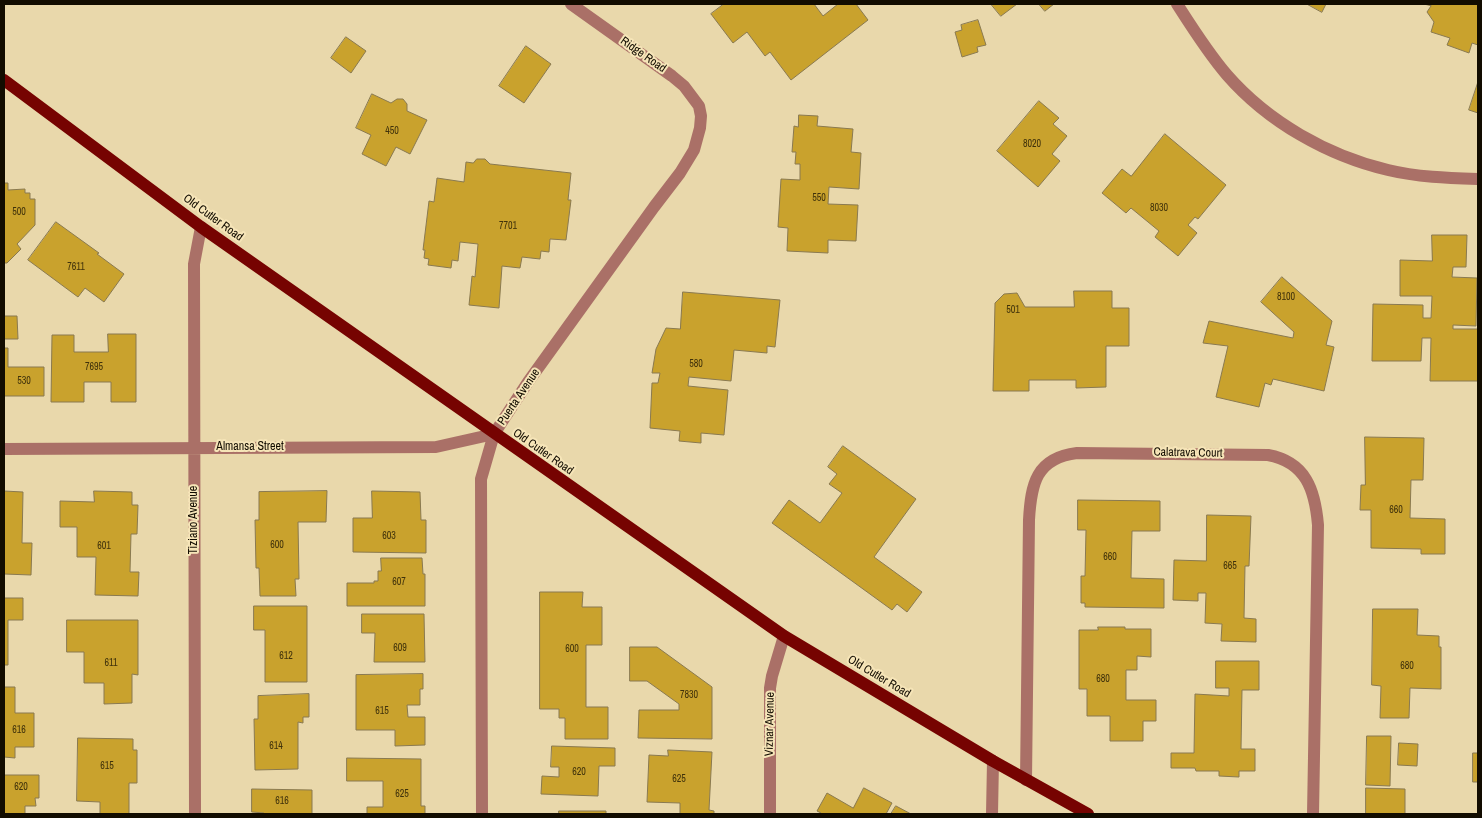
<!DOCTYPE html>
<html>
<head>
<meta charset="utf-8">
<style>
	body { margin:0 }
	#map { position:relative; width:1482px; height:818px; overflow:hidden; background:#e9d8ab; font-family:"Archivo Narrow",sans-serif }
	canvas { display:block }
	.frame { position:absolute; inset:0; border:5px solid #120c00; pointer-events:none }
</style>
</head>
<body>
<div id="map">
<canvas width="1482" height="818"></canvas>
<div class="frame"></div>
</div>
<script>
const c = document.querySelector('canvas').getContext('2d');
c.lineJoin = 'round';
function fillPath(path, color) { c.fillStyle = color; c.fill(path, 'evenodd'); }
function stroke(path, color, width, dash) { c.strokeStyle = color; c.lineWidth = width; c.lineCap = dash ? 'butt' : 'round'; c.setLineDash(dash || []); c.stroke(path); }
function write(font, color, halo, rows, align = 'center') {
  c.font = font + ' "Archivo Narrow",sans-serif'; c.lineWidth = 4; c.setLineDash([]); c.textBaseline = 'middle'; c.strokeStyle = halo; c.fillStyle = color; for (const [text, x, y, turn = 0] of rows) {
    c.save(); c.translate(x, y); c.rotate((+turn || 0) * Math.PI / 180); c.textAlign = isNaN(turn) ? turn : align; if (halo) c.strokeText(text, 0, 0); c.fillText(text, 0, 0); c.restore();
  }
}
const building = new Path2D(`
	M 724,4 L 814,4 L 823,16 L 838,4 L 856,4 L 868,20 L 791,80 L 770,52 L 765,56 L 747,32 L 733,43 L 711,14 Z
	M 991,4 L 1017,4 L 1001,16 Z
	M 1039,4 L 1054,4 L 1045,11 Z
	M 1307,4 L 1326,4 L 1322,12 Z
	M 1424,4 L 1478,4 L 1478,45 L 1472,43 L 1469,53 L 1447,45 L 1450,38 L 1431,32 L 1434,22 L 1427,12 L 1431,6 Z
	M 978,20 L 986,45 L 977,47 L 978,52 L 962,57 L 955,32 L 962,30 L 961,25 Z
	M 346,37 L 366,51 L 351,73 L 331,58 Z
	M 526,46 L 551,64 L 524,103 L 499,86 Z
	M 1478,82 L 1478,113 L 1469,110 Z
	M 372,94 L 391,103 L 397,99 L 403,99 L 407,104 L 407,111 L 427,120 L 410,154 L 396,147 L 386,166 L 362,154 L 371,135 L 356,128 Z
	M 1039,101 L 1059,118 L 1053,124 L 1067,136 L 1052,154 L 1060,161 L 1038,187 L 997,151 Z
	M 799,115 L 818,116 L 817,126 L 853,129 L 851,152 L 861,153 L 859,189 L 829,187 L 828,204 L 858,205 L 856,241 L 828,240 L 828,253 L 787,251 L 788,228 L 778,227 L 781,179 L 800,180 L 800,164 L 795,164 L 796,152 L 792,152 L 794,126 L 798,127 Z
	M 1165,134 L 1226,185 L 1198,219 L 1195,217 L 1188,225 L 1197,233 L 1178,256 L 1155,237 L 1159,231 L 1131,208 L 1126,213 L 1102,193 L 1122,169 L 1131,176 Z
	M 477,159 L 485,159 L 490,164 L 571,173 L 568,200 L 571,200 L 566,240 L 550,239 L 549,252 L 541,251 L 540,259 L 522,257 L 520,268 L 502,266 L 499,308 L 469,305 L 472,276 L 475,277 L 478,244 L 460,242 L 458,261 L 452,260 L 451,268 L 428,265 L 429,259 L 424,258 L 425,250 L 423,250 L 429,201 L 434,202 L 437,178 L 464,182 L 466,162 L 473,163 Z
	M 4,183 L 8,183 L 8,190 L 25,189 L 25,193 L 30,193 L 30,199 L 35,199 L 35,225 L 17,244 L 21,249 L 7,263 L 4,263 Z
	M 56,222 L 99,253 L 97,254 L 124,274 L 104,302 L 85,288 L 78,297 L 28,260 Z
	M 1432,235 L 1467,235 L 1466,267 L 1453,267 L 1452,277 L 1477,278 L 1476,326 L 1453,325 L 1453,329 L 1478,329 L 1478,381 L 1430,381 L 1431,338 L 1422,338 L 1421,361 L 1372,361 L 1373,304 L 1423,305 L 1423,318 L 1431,318 L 1432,296 L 1400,296 L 1400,260 L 1432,261 Z
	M 1282,277 L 1332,321 L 1326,345 L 1334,347 L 1324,391 L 1273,379 L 1271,385 L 1265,383 L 1259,407 L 1216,397 L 1228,346 L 1203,343 L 1209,321 L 1293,338 L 1294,332 L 1261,302 Z
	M 1074,291 L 1112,291 L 1112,308 L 1129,308 L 1129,346 L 1106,346 L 1106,387 L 1076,388 L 1076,380 L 1029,380 L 1029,391 L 993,391 L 995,303 L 1004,294 L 1017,293 L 1025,307 L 1074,307 Z
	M 683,292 L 780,300 L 775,347 L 767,346 L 767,353 L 734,350 L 731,381 L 689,377 L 688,386 L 728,390 L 724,435 L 701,433 L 701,443 L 679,441 L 680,431 L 650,428 L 652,383 L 658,383 L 660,373 L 652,373 L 656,349 L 666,328 L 680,329 Z
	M 4,316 L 17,316 L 18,339 L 4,339 Z
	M 108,334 L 136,334 L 136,402 L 111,402 L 111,382 L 84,382 L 84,402 L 51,402 L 52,335 L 74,335 L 74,352 L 108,352 Z
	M 4,348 L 8,348 L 8,367 L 44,367 L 44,396 L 4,396 Z
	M 1365,437 L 1424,438 L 1423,480 L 1411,480 L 1410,518 L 1445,519 L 1445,554 L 1421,554 L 1421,549 L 1371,548 L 1371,510 L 1360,510 L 1361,485 L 1365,485 Z
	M 843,446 L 916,499 L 874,557 L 922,592 L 907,612 L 897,604 L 892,610 L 772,523 L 789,500 L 820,523 L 842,493 L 829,484 L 837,474 L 828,467 Z
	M 4,491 L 23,492 L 22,543 L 32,543 L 31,575 L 4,574 Z
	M 94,491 L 132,492 L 132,505 L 138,505 L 137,534 L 131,534 L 130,572 L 139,572 L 138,596 L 95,595 L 96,557 L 77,557 L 77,527 L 60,527 L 60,501 L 94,502 Z
	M 327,491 L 326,522 L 298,522 L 299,579 L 295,579 L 296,596 L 260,596 L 259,568 L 256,568 L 255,520 L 259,520 L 259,492 Z
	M 372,491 L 420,492 L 421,520 L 426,520 L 426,553 L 353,552 L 353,518 L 372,518 Z
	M 1078,500 L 1160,501 L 1160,531 L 1132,531 L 1131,578 L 1164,579 L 1164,608 L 1085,607 L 1085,603 L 1081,603 L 1081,576 L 1085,576 L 1086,530 L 1078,530 Z
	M 1207,515 L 1251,516 L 1249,566 L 1245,566 L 1244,618 L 1256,619 L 1256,642 L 1221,641 L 1222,624 L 1205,623 L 1206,593 L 1198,593 L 1198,601 L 1173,600 L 1174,560 L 1206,561 Z
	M 381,558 L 422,558 L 423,574 L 425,574 L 425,606 L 347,606 L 347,583 L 374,583 L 374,581 L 378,581 L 378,571 L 381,571 Z
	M 540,592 L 583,592 L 582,607 L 602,607 L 602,645 L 586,645 L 586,707 L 608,707 L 608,739 L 565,739 L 565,718 L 559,718 L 559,709 L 540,709 Z
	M 4,598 L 23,598 L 23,620 L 8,620 L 8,665 L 4,665 Z
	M 254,606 L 307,606 L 307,682 L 265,682 L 265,630 L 254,630 Z
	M 1373,609 L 1418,609 L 1417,635 L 1439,636 L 1439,647 L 1441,647 L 1441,689 L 1410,688 L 1409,718 L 1380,718 L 1381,686 L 1372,685 Z
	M 362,614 L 424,614 L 425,662 L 374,662 L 375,633 L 362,633 Z
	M 67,620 L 138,620 L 138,675 L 132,674 L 132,703 L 104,704 L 104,683 L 84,683 L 84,652 L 67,652 Z
	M 1098,627 L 1125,627 L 1125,629 L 1151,629 L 1151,657 L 1137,656 L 1137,670 L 1126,670 L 1126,700 L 1156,700 L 1156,721 L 1143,721 L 1143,741 L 1110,741 L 1110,716 L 1087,716 L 1087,689 L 1079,689 L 1079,630 L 1098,630 Z
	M 630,647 L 657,647 L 712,687 L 712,739 L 638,738 L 639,710 L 679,710 L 679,704 L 647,681 L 630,681 Z
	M 1216,661 L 1259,661 L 1259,690 L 1242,690 L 1241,749 L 1255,749 L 1255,771 L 1239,771 L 1239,777 L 1219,776 L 1219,771 L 1196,771 L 1195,768 L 1171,768 L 1171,753 L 1194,753 L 1195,694 L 1229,696 L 1229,688 L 1216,688 Z
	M 423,674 L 423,689 L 420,689 L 420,705 L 407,705 L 408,717 L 425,717 L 425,745 L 395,746 L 395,730 L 356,730 L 356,675 Z
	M 4,687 L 15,687 L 15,713 L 34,713 L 34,747 L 15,747 L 15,758 L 4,757 Z
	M 309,694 L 309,717 L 303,717 L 303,723 L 298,722 L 298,769 L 255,770 L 254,719 L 258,719 L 258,696 Z
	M 1367,736 L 1391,736 L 1390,786 L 1366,785 Z
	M 78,738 L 133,739 L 133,750 L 137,750 L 137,783 L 129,783 L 129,814 L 100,814 L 100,802 L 77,801 Z
	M 1399,743 L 1418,744 L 1417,766 L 1398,765 Z
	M 552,746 L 615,748 L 615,766 L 599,766 L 598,796 L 541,794 L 542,776 L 559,777 L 559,767 L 551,767 Z
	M 668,750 L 712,752 L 709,810 L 714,811 L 714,814 L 680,814 L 680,803 L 647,802 L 649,755 L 668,756 Z
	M 1473,753 L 1478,753 L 1478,782 L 1473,782 Z
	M 347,758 L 421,759 L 421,806 L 425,806 L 425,814 L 367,814 L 367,807 L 383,807 L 383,781 L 347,781 Z
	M 4,775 L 39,775 L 39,798 L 35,798 L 36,806 L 25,806 L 25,814 L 4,814 Z
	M 864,788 L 892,803 L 886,814 L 820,814 L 821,813 L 817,811 L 827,793 L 853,808 Z
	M 1366,788 L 1405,789 L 1405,814 L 1366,814 Z
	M 252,789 L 312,790 L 312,814 L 264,814 L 264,813 L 252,812 Z
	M 896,806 L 911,814 L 891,814 Z
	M 559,811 L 606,811 L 606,814 L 559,814 Z`);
const minor = new Path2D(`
	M 1177,4 C 1193,29 1208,53 1227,75 C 1268,122 1328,156 1388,170 C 1417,177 1448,178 1478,179
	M 4,449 L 436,447 L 494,434
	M 1026,780 L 1029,520 C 1031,484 1036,458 1077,453 L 1268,455 C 1306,462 1315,490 1318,525 L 1313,814
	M 195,814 L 194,264 L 201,227
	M 482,814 L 481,479 L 494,434 L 528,382 L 654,207 L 680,173 L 694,150 L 700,128 L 701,116 L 699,106 L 684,86 L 672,76 L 571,4
	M 770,814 L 770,688 L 772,676 L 784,636
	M 992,814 L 993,761`);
const major = new Path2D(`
	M 4,80 L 201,227 L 784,636 L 993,761 L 1088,814`);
const numberNames = [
	["450",392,131],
	["8020",1032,144],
	["550",819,198],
	["8030",1159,208],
	["500",19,212],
	["7701",508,226],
	["7611",76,267],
	["8100",1286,297],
	["501",1013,310],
	["580",696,364],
	["7695",94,367],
	["530",24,381],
	["660",1396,510],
	["603",389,536],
	["600",277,545],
	["601",104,546],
	["660",1110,557],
	["665",1230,566],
	["607",399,582],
	["609",400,648],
	["600",572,649],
	["612",286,656],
	["611",111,663],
	["680",1407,666],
	["680",1103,679],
	["7830",689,695],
	["615",382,711],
	["616",19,730],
	["614",276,746],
	["615",107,766],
	["620",579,772],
	["625",679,779],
	["620",21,787],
	["625",402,794],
	["616",282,801]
];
const streetNames = [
	["Ridge Road",643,55,35],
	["Old Cutler Road",213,218,36],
	["Puerta Avenue",519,397,-56],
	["Almansa Street",250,447],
	["Old Cutler Road",543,452,35],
	["Calatrava Court",1188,453,1],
	["Tiziano Avenue",194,520,-90],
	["Old Cutler Road",879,677,31],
	["Viznar Avenue",770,724,-89]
];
fillPath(building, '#c9a22d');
stroke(building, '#897950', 1);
stroke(minor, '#aa7067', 12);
stroke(major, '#760301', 12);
write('10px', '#40320b', null, numberNames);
write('12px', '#120c00', '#f6e5b8', streetNames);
</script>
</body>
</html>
